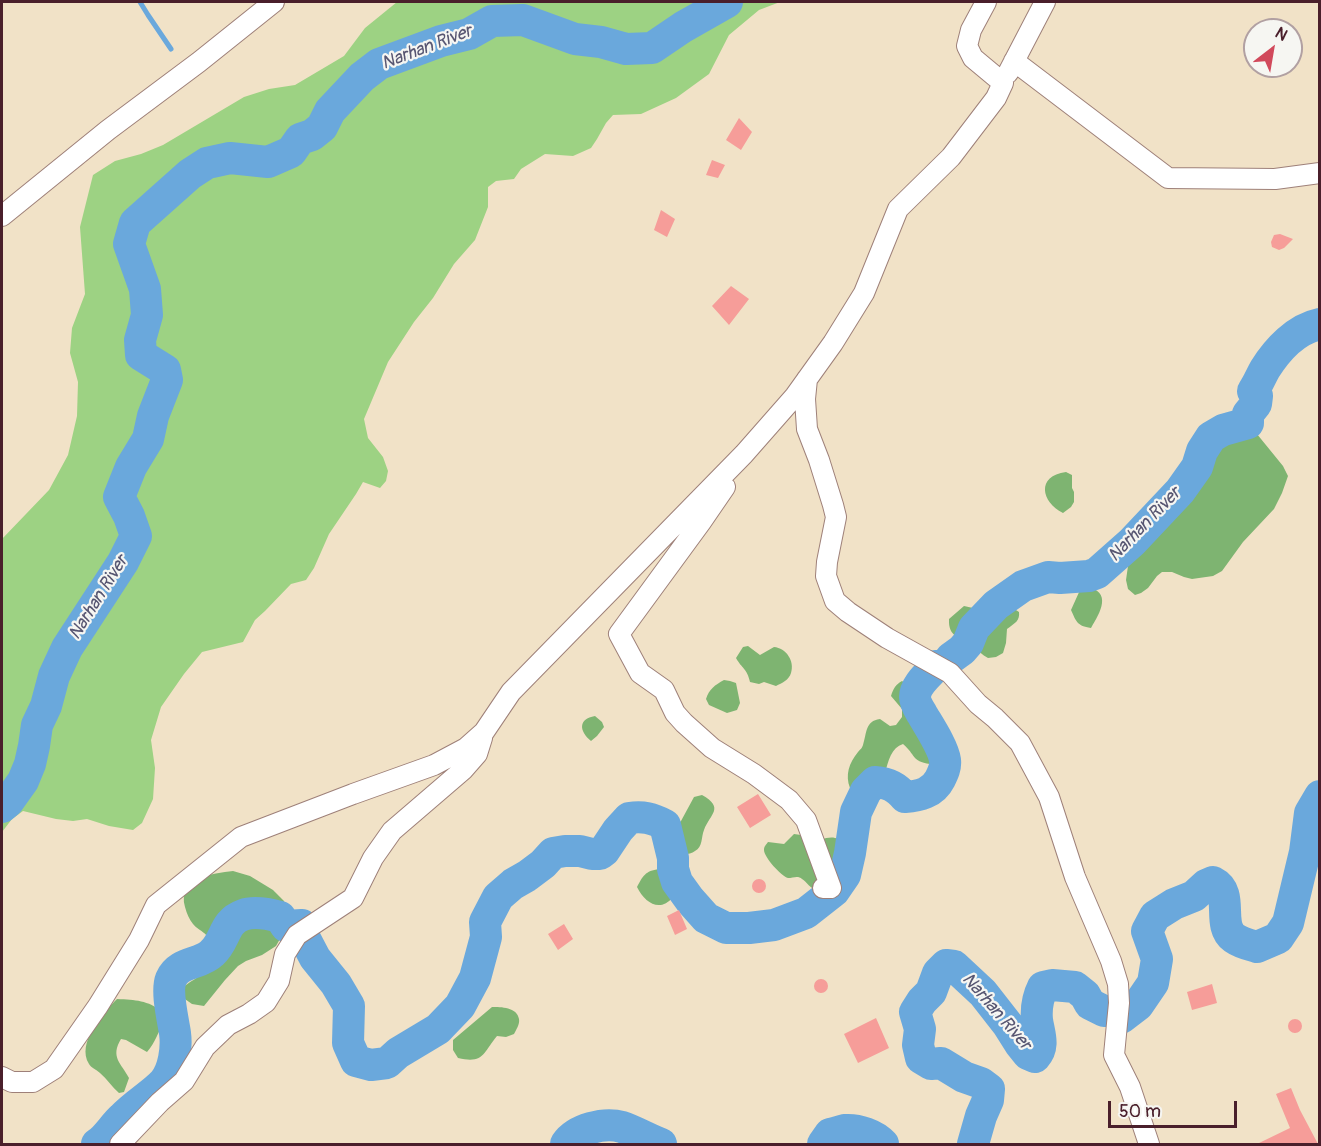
<!DOCTYPE html>
<html>
<head>
<meta charset="utf-8">
<style>
	body { margin:0 }
	#map { position:relative; width:1321px; height:1146px; overflow:hidden; background:#f1e2c7; font-family:Pangolin,sans-serif }
	canvas { display:block }
	.frame { position:absolute; inset:0; border:3px solid #4a1f2b; pointer-events:none }
	.north { position:absolute; left:1243px; top:18px; width:60px; height:60px; box-sizing:border-box; background:#f6f6f2; border:2px solid #b1a0a2; border-radius:50%; rotate:31deg; font-size:16px; font-weight:700; line-height:24px; text-align:center; color:#4a1f2b }
	.north::after { content:''; display:block; margin:auto; width:21px; height:27px; background:#d1495b; clip-path:polygon(50% 0,100% 100%,50% 72%,0 100%) }
	.scale { position:absolute; left:1108px; top:1101px; width:129px; height:27px; box-sizing:border-box; border:3px solid #4a1f2b; border-top:0; padding-left:8px; font-size:18px; line-height:21px; white-space:nowrap; color:#4a1f2b; -webkit-text-stroke:4px #f6f6f2; paint-order:stroke }
</style>
</head>
<body>
<div id="map">
<canvas width="1321" height="1146"></canvas>
<div class="frame"></div>
<div class="north">N</div>
<div class="scale">50 m</div>
</div>
<script>
const c = document.querySelector('canvas').getContext('2d');
c.lineJoin = 'round';
function fillPath(path, color) { c.fillStyle = color; c.fill(path, 'evenodd'); }
function stroke(path, color, width, dash) { c.strokeStyle = color; c.lineWidth = width; c.lineCap = dash ? 'butt' : 'round'; c.setLineDash(dash || []); c.stroke(path); }
function write(font, color, halo, rows, align = 'center') {
  c.font = font + ' Pangolin,sans-serif'; c.lineWidth = 4.5; c.setLineDash([]); c.textBaseline = 'middle'; c.strokeStyle = halo; c.fillStyle = color; for (const [text, x, y, turn = 0] of rows) {
    c.save(); c.translate(x, y); c.rotate((+turn || 0) * Math.PI / 180); c.textAlign = isNaN(turn) ? turn : align; if (halo) c.strokeText(text, 0, 0); c.fillText(text, 0, 0); c.restore();
  }
}
const green = new Path2D(`
	M 397,2 L 780,2 L 759,10 L 729,35 L 709,74 L 676,98 L 641,114 L 613,115 L 606,123 L 597,139 L 591,148 L 573,156 L 545,154 L 521,169 L 514,179 L 496,181 L 488,187 L 488,207 L 475,240 L 454,264 L 433,298 L 414,322 L 388,362 L 364,419 L 368,438 L 383,457 L 388,471 L 386,481 L 380,488 L 363,482 L 356,494 L 329,534 L 314,568 L 306,580 L 291,584 L 265,611 L 255,620 L 243,642 L 202,652 L 184,674 L 161,707 L 151,740 L 155,768 L 153,799 L 142,823 L 133,830 L 109,826 L 87,819 L 73,821 L 56,819 L 23,811 L 12,819 L 2,832 L 2,539 L 49,490 L 68,455 L 77,416 L 78,382 L 70,353 L 72,328 L 85,294 L 80,227 L 93,175 L 115,161 L 141,154 L 163,145 L 244,97 L 269,89 L 295,85 L 344,56 L 365,28 Z`);
const forest = new Path2D(`
	M 1236,421 L 1248,423 L 1283,466 L 1288,476 L 1282,493 L 1274,509 L 1243,542 L 1222,571 L 1213,576 L 1192,579 L 1184,577 L 1172,572 L 1162,572 L 1157,576 L 1148,588 L 1141,593 L 1135,595 L 1128,589 L 1126,580 L 1128,566 L 1132,554 L 1143,530 L 1154,515 L 1171,500 L 1197,486 L 1207,475 L 1207,468 L 1199,455 L 1199,445 L 1224,427 Z
	M 1066,472 L 1072,475 L 1072,488 L 1074,492 L 1074,502 L 1071,507 L 1063,513 C 1041,502 1036,476 1066,472 Z
	M 1086,587 C 1113,591 1100,613 1091,628 C 1077,626 1076,621 1071,610 L 1080,590 Z
	M 1008,605 L 1019,612 C 1020,621 1015,623 1007,629 L 1006,643 L 1003,653 L 996,657 L 988,658 C 982,655 978,650 973,646 C 960,638 948,637 949,619 L 964,606 L 973,608 L 989,621 L 1003,607 Z
	M 748,646 L 760,655 L 774,647 C 786,648 795,661 791,673 C 789,680 782,683 776,686 L 764,682 L 759,684 L 750,682 C 747,668 742,669 736,658 L 743,647 Z
	M 724,680 L 730,681 L 736,683 L 740,703 L 737,710 L 727,713 L 709,705 L 706,699 C 709,689 715,685 724,680 Z
	M 902,681 C 911,687 933,704 938,713 C 940,717 941,723 942,727 C 947,745 945,754 930,764 C 911,761 916,755 903,744 C 880,751 890,797 866,804 C 855,799 855,798 850,788 C 845,775 849,763 858,752 C 862,747 861,750 863,745 C 867,733 865,721 880,719 L 890,726 L 896,725 L 902,717 L 902,709 L 891,696 C 893,689 896,684 902,681 Z
	M 595,716 L 602,722 L 604,727 L 597,736 L 591,741 C 579,731 578,719 595,716 Z
	M 702,795 C 725,808 710,814 704,830 C 701,837 703,847 695,851 C 684,859 663,851 660,838 L 671,830 L 681,821 L 694,797 Z
	M 794,834 L 801,835 L 812,843 C 818,841 828,836 835,838 C 839,838 841,841 843,843 C 852,857 838,877 831,888 C 827,889 821,891 817,890 C 810,889 807,882 802,879 C 798,875 793,878 788,878 C 781,876 764,857 764,850 C 764,846 766,845 768,842 L 784,844 Z
	M 659,869 C 670,874 671,885 673,897 C 660,913 645,903 637,887 C 643,876 645,871 659,869 Z
	M 233,871 L 250,876 L 273,890 L 284,901 L 289,915 L 285,930 L 276,946 L 262,955 L 246,961 L 238,966 L 225,980 L 204,1006 L 192,1004 L 182,997 L 182,988 C 193,979 212,971 216,957 C 219,950 209,937 204,933 C 201,930 196,928 193,924 C 189,919 187,914 185,907 C 177,879 213,873 233,871 Z
	M 117,999 C 136,1000 147,1000 163,1012 L 164,1022 C 158,1032 155,1043 147,1052 L 126,1040 L 121,1039 C 110,1057 121,1063 129,1078 L 124,1092 L 119,1093 C 112,1087 107,1079 100,1073 C 96,1069 91,1068 89,1064 C 76,1043 103,1013 117,999 Z
	M 492,1007 C 501,1007 517,1007 519,1019 C 520,1024 516,1030 514,1034 L 506,1037 L 497,1036 C 483,1053 484,1064 458,1058 L 453,1050 L 453,1040 Z`);
const stream = new Path2D(`
	M 140,2 L 148,15 L 171,49`);
const river = new Path2D(`
	M 951,658 L 962,650 L 968,643 L 974,628 L 996,605 L 1023,586 L 1048,577 L 1060,578 L 1089,576 L 1097,573 L 1132,542 L 1180,491 L 1197,467 L 1202,451 L 1211,437 L 1223,430 L 1248,423 L 1248,414 L 1256,404 L 1257,396 L 1253,391 C 1258,384 1261,376 1265,369 C 1277,350 1296,329 1320,324
	M 2,807 L 8,802 L 23,781 L 30,764 L 34,746 L 37,725 L 46,706 L 54,676 L 67,648 L 123,562 L 136,536 L 129,516 L 119,497 L 131,467 L 148,439 L 153,416 L 167,380 L 165,370 L 141,355 L 140,340 L 147,315 L 145,289 L 129,244 L 135,223 L 190,174 L 207,163 L 230,158 L 268,162 L 291,152 L 300,139 L 312,135 L 322,127 L 330,111 L 362,77 L 379,64 L 441,41 L 469,34 L 492,21 L 523,20 L 575,39 L 601,42 L 626,49 L 652,48 L 683,27 L 727,2
	M 304,937 L 315,958 L 336,984 L 349,1006 L 348,1043 L 356,1061 L 371,1065 L 387,1063 L 398,1053 L 438,1029 L 460,1006 L 475,978 L 486,937 L 485,922 L 498,897 L 513,884 L 527,876 L 543,864 L 553,853 L 565,851 L 580,851 L 592,854 L 600,854 L 604,851 L 618,830 L 629,818 C 643,816 652,818 665,825 L 673,858 L 673,869 L 677,882 L 690,900 L 706,918 L 726,928 L 749,928 L 774,925 L 806,913 L 834,891 L 845,875 L 850,853 L 856,812 L 866,791 L 875,782 C 889,783 896,787 905,797 C 919,796 933,793 940,779 C 943,773 946,767 945,760 C 943,747 929,726 922,714 C 919,709 915,703 915,697 C 915,685 929,674 936,666
	M 1121,1018 L 1138,1005 L 1153,983 L 1157,959 L 1147,931 L 1155,916 L 1174,904 L 1194,896 L 1206,885 L 1213,882 C 1235,893 1216,925 1234,938 C 1241,943 1250,945 1257,947 L 1278,938 L 1288,923 L 1305,852 L 1310,813 L 1320,796
	M 97,1144 C 107,1138 113,1126 122,1118 C 134,1105 153,1094 164,1082 C 174,1070 177,1048 175,1033 C 173,1020 166,991 171,979 C 179,961 200,965 212,953 C 226,941 223,922 243,915 C 254,911 269,914 280,917 L 286,926 L 302,925 L 296,926
	M 566,1144 C 576,1129 604,1122 622,1127 C 634,1131 648,1139 661,1144
	M 823,1144 L 830,1134 C 835,1133 840,1131 845,1130 C 858,1129 875,1135 883,1144
	M 973,1144 L 981,1116 L 988,1100 L 989,1089 L 981,1083 L 964,1077 L 941,1063 L 931,1064 L 921,1058 L 918,1045 L 920,1029 L 915,1012 L 922,1001 L 931,992 L 938,973 L 946,965 L 954,966 L 983,993 L 1008,1025 L 1020,1044 L 1028,1054 L 1035,1057 C 1045,1046 1039,1034 1037,1020 C 1036,1009 1038,997 1043,987 L 1052,985 L 1075,987 L 1085,995 L 1090,1004 L 1104,1011`);
const building = new Path2D(`
	M 739,118 L 752,132 L 741,150 L 726,140 Z
	M 712,160 L 725,165 L 718,178 L 706,175 Z
	M 661,210 L 675,219 L 667,237 L 654,230 Z
	M 1280,234 L 1293,239 L 1284,248 L 1279,250 L 1272,247 L 1271,242 L 1274,235 Z
	M 731,286 L 749,299 L 729,325 L 712,306 Z
	M 758,794 L 771,815 L 750,828 L 737,807 Z
	M752 886a7 7 0 1 1 14 0a7 7 0 1 1-14 0Z
	M 679,910 L 687,929 L 675,935 L 667,916 Z
	M 564,924 L 573,939 L 558,950 L 548,934 Z
	M814 986a7 7 0 1 1 14 0a7 7 0 1 1-14 0Z
	M 1212,984 L 1217,1003 L 1192,1010 L 1187,992 Z
	M 876,1018 L 889,1048 L 858,1063 L 844,1034 Z
	M1288 1026a7 7 0 1 1 14 0a7 7 0 1 1-14 0Z
	M 1291,1088 L 1300,1110 L 1318,1144 L 1257,1144 L 1290,1128 L 1276,1094 Z`);
const minor = new Path2D(`
	M 1014,61 L 1168,178 L 1275,179 L 1320,173
	M 1008,73 L 1045,2
	M 2,216 L 108,130 L 199,62 L 274,2
	M 807,379 L 805,399 L 807,429 L 819,460 L 833,505 L 836,517 L 827,562 L 826,576 L 835,601 L 848,612 L 887,638 L 950,673 L 978,704 L 995,718 L 1020,743 L 1049,797 L 1075,877 L 1111,961 L 1118,984 L 1119,1003 L 1114,1055 L 1130,1087 L 1149,1144
	M 725,487 L 701,522 L 619,634 L 640,673 L 664,690 L 675,713 L 684,723 L 712,748 L 754,774 L 789,800 L 806,820 L 831,888 L 823,888
	M 2,1077 L 12,1082 L 33,1082 L 54,1069 L 98,1006 L 139,940 L 156,905 L 241,837 L 353,794 L 434,765 L 466,748 L 484,732 L 511,692 L 744,454 L 795,396 L 833,343 L 864,293 L 898,209 L 951,157 L 996,98 L 1003,83 L 973,58 L 967,46 L 971,30 L 986,2
	M 120,1144 L 160,1102 L 184,1081 L 205,1047 L 228,1025 L 249,1014 L 266,1002 L 279,981 L 285,954 L 297,935 L 353,898 L 373,858 L 392,831 L 463,770 L 477,754 L 482,738`);
const waterNames = [
	["Narhan River",427,48,-21],
	["Narhan River",1145,525,-46],
	["Narhan River",99,598,-58],
	["Narhan River",996,1012,49]
];
fillPath(green, '#9dd283');
fillPath(forest, '#7eb471');
stroke(stream, '#6aa8dc', 5);
stroke(river, '#6aa8dc', 32);
fillPath(building, '#f69d99');
stroke(minor, '#9e8079', 22);
stroke(minor, '#fff', 20);
write('italic 18px', '#575672', '#f6f6f2', waterNames);
</script>
</body>
</html>
